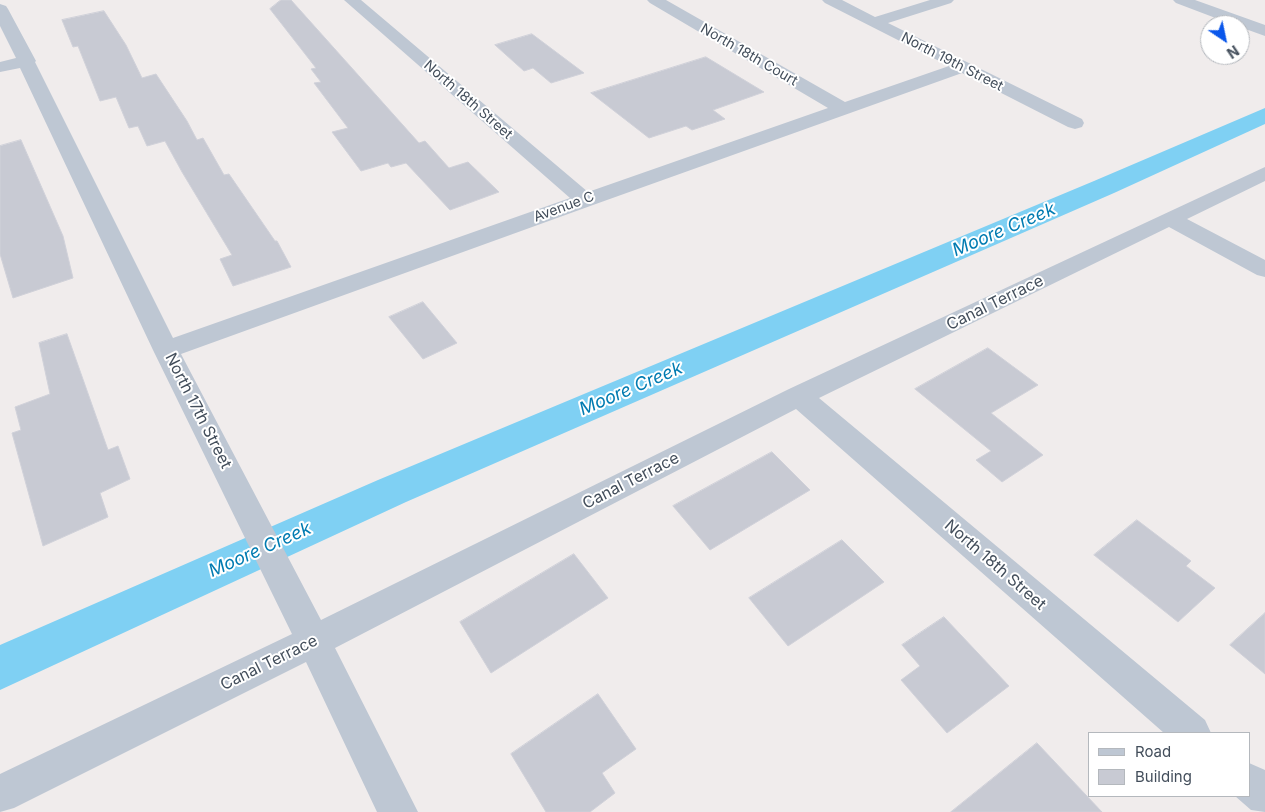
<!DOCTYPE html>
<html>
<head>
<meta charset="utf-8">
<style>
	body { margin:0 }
	#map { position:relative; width:1265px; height:812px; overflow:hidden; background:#f0ecec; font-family:Inter,sans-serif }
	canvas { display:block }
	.legend { position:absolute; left:1088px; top:732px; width:162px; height:65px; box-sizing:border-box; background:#fff; border:1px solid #b4b8bd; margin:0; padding:6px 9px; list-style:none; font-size:15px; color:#434e5b }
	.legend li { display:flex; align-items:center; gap:10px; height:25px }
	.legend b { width:25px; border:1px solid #b4b8bd }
	.north { position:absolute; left:1200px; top:15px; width:50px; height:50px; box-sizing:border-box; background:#fff; border:1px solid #b4b8bd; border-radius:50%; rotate:146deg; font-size:14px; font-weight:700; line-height:20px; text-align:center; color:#434e5b }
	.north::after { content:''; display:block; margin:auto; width:18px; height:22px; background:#0a57eb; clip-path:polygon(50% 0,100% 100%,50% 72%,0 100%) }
</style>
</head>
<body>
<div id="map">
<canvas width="1265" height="812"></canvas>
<ul class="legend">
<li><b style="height:6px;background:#bec7d3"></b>Road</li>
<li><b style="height:14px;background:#c8cad3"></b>Building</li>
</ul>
<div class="north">N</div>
</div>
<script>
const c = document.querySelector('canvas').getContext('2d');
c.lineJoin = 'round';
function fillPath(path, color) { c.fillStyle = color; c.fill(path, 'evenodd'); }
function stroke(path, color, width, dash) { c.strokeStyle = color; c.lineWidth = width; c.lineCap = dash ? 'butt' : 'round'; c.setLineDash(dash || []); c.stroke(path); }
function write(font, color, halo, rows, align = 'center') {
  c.font = font + ' Inter,sans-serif'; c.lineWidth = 4; c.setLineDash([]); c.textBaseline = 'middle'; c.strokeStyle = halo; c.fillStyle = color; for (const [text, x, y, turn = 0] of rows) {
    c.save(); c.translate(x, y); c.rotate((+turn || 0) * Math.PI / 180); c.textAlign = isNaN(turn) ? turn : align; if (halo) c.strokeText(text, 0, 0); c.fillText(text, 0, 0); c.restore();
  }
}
const canal = new Path2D(`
	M 1265,108 L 1265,124 L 1114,193 L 406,502 L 0,690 L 0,645 L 378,480 L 1094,181 Z`);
const building = new Path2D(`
	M 281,0 L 291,0 L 419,143 L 425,141 L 449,168 L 468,162 L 499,192 L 450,210 L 406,163 L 391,167 L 388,163 L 361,171 L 332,132 L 348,128 L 314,83 L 321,82 L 311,69 L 316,68 L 270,9 Z
	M 104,11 L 126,45 L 142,78 L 156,74 L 187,121 L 197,140 L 203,138 L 224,175 L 229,174 L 275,241 L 277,241 L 291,267 L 233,286 L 220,259 L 232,255 L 182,172 L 165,141 L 147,146 L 138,126 L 129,128 L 116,97 L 100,101 L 78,46 L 73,47 L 62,20 Z
	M 532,34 L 584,73 L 551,83 L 533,68 L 524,71 L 495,45 Z
	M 706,57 L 764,92 L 713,110 L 725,119 L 692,130 L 686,126 L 649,138 L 591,93 Z
	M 21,140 L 63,236 L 73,278 L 13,298 L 0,254 L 0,146 Z
	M 423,302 L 457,343 L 423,359 L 389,317 Z
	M 67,334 L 108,450 L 118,446 L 130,479 L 100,493 L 108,517 L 43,546 L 12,433 L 21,430 L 15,407 L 50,394 L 39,343 Z
	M 988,348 L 1038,385 L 991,413 L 1043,455 L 1002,482 L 976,460 L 991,451 L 915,389 Z
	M 772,452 L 810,490 L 710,550 L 673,506 Z
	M 1137,520 L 1191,561 L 1186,566 L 1215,588 L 1178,622 L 1094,555 Z
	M 842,540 L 884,582 L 788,646 L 749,598 Z
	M 574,554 L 608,598 L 491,673 L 460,622 Z
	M 1265,613 L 1265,674 L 1230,645 Z
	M 944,617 L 1009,686 L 947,733 L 901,680 L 920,666 L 902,645 Z
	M 598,694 L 636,749 L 602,773 L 615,793 L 590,812 L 546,812 L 511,754 Z
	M 1037,743 L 1102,812 L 951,812 Z`);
const minor = new Path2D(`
	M 344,0 L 361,0 L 588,192 L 828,108 L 650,3 L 647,0 L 666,0 L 845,102 L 949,66 L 825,3 L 822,0 L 842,0 L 875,17 L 930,0 L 954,0 L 951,3 L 888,23 L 1082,119 L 1084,123 L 1082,127 L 1075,129 L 1068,127 L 962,73 L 593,205 L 181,354 L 321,620 L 789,389 L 1265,167 L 1265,181 L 1187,219 L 1265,260 L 1265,277 L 1257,275 L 1169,227 L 819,398 L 1205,720 L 1211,733 L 1164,733 L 796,409 L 335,648 L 418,812 L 377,812 L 306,662 L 14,808 L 0,812 L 0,774 L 292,634 L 153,350 L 20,68 L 0,72 L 0,62 L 16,58 L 0,26 L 0,4 L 6,6 L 8,9 L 36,61 L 35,62 L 173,338 L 570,198 Z
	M 1173,0 L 1195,0 L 1265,25 L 1265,36 L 1240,27 L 1240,25 L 1234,25 L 1176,3 Z
	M 1249,763 L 1265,770 L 1265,812 L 1251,810 L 1235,796 L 1249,796 Z`);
const farStreetnames = [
	["North 18th Court",749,55,30],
	["North 19th Street",952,62,27],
	["North 18th Street",468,100,41],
	["Avenue C",564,207,-20]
];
const streetNames = [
	["Canal Terrace",995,303,-26],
	["North 17th Street",198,411,63],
	["Canal Terrace",631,481,-27],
	["North 18th Street",995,565,41],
	["Canal Terrace",269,663,-26]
];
const waterNames = [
	["Moore Creek",1004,230,-23],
	["Moore Creek",631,389,-23],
	["Moore Creek",260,550,-24]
];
fillPath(canal, '#7fd0f3');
fillPath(building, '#c8cad3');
stroke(building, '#d0d1d9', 1);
fillPath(minor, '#bec7d3');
write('14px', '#434e5b', '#fff', farStreetnames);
write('16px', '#434e5b', '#fff', streetNames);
write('italic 18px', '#017bb1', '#fff', waterNames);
</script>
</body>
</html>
